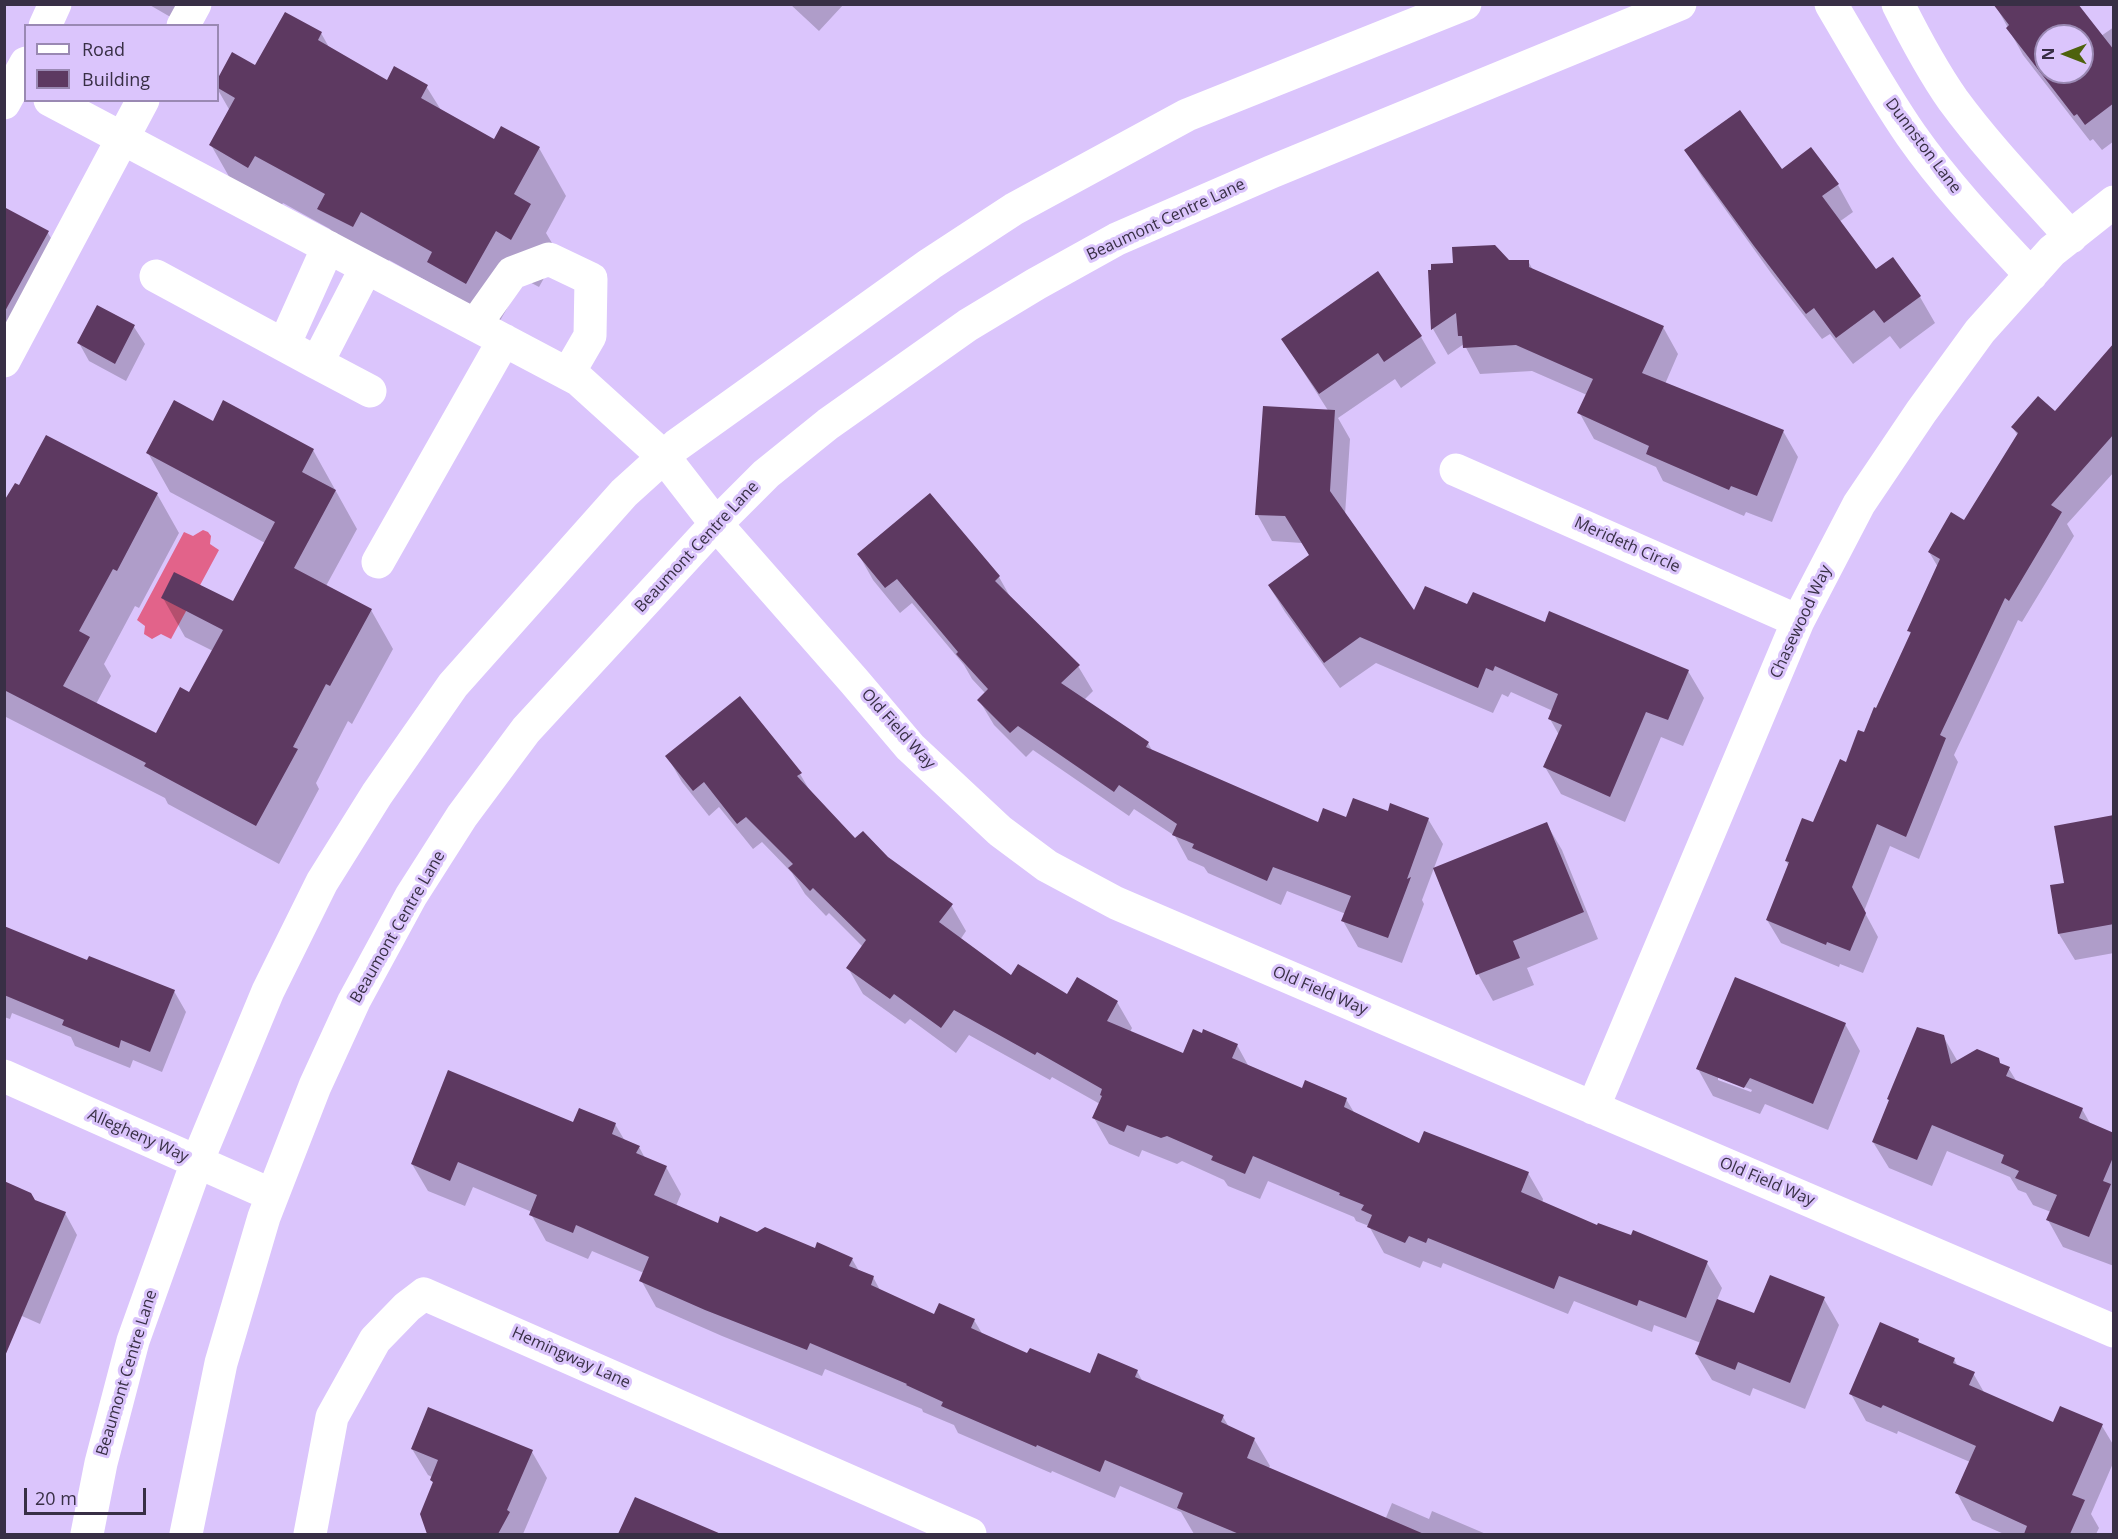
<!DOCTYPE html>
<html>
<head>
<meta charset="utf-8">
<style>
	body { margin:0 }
	#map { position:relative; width:2118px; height:1539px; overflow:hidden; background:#dbc5fc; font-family:"Open Sans",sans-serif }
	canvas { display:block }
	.frame { position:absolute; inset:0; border:6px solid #382f45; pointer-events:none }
	.legend { position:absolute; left:24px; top:24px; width:195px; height:78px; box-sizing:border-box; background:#dbc5fc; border:2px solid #9a89b3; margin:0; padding:8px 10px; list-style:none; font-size:18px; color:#382f45 }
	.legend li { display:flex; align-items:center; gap:12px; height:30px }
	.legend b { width:30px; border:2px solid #9a89b3 }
	.north { position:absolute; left:2034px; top:24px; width:60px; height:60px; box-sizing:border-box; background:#dbc5fc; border:2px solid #9a89b3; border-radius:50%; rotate:270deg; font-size:16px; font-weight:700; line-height:24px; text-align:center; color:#382f45 }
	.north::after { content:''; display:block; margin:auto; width:21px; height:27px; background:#4e620d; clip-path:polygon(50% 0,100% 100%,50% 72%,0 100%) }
	.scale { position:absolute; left:24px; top:1488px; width:122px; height:27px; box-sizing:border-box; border:3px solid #382f45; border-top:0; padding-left:8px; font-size:18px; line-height:21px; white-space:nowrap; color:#382f45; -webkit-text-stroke:4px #dbc5fc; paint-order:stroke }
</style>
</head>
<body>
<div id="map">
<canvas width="2118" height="1539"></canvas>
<div class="frame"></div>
<ul class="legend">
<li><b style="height:8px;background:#fff"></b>Road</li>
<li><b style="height:16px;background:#5d3961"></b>Building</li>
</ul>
<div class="north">N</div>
<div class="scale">20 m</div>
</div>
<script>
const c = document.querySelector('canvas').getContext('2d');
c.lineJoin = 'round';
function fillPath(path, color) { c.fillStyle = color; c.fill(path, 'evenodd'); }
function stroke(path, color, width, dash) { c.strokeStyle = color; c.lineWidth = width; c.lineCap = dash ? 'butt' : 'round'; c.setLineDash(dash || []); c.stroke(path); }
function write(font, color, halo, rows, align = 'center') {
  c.font = font + ' "Open Sans",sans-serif'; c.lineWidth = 6; c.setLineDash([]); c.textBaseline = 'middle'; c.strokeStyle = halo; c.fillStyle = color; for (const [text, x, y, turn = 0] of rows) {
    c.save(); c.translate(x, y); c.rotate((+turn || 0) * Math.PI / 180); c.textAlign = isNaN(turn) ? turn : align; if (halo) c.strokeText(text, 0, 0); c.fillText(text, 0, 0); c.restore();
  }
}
const water = new Path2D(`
	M 203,530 L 208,532 L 211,536 L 210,544 L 219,550 L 171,639 L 161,634 L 152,639 L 144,634 L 145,626 L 137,620 L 184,532 L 193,536 Z`);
const shadow = new Path2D(`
	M 148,4 L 199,4 L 186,26 Z
	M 790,4 L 844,4 L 819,31 Z
	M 1997,8 L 2101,36 L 2114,27 L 2114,141 L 2102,150 L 2093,139 L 2090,141 L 2023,55 ZM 2046,36 L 2082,36 L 2082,72 L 2046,72 Z
	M 321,33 L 330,49 L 387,82 L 426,86 L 441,110 L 495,141 L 539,148 L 566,196 L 546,233 L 558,253 L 539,287 L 524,279 L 494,331 L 445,291 L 389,260 L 381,274 L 346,257 L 330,229 L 283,203 L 276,215 L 239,194 L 211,145 L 230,111 L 218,90 L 218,81 L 233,54 L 256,67 Z
	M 1811,149 L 1838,185 L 1853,212 L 1839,222 L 1876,271 L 1920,297 L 1935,323 L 1900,349 L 1890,336 L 1853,364 L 1830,334 L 1822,339 L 1771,273 L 1702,177 L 1686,151 L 1781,171 Z
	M 4,209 L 48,233 L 63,259 L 4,368 Z
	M 1528,261 L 1533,270 L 1663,327 L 1678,354 L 1665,384 L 1783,431 L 1798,457 L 1772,522 L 1746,512 L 1744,516 L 1663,481 L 1656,467 L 1594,439 L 1579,412 L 1587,395 L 1532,371 L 1480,374 L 1464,344 L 1448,355 L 1433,329 L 1430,272 Z
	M 98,307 L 134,327 L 145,344 L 126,381 L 89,361 L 79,343 Z
	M 1421,337 L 1436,363 L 1401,388 L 1395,379 L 1338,418 L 1350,439 L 1345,515 L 1415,614 L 1468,606 L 1545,624 L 1688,671 L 1704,698 L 1683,746 L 1661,737 L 1625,822 L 1561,794 L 1545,767 L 1559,735 L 1550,719 L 1553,711 L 1511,692 L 1508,697 L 1502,694 L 1493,713 L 1376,663 L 1340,688 L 1285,612 L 1269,586 L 1310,556 L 1302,543 L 1272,541 L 1257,514 L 1329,412 L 1283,340 Z
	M 2114,345 L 2114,472 L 2067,524 L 2074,536 L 2022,622 L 2018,620 L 1954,755 L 1958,762 L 1919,859 L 1890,846 L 1864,911 L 1878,937 L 1863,973 L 1840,964 L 1839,967 L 1781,943 L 1767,920 L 1789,866 L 1786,861 L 1814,824 L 1877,710 L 1911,635 L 1909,631 L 1938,567 L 1929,552 L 1965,522 L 2018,436 L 2013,428 L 2055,413 Z
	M 213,423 L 313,450 L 357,529 L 326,586 L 371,610 L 393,649 L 352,724 L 348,721 L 316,783 L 319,789 L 279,864 L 168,804 L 165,798 L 4,716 L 4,526 L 157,494 L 179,533 L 139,608 L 135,606 L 104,664 L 111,676 L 96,704 L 156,735 L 190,694 L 213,651 L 185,637 L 163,598 L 233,603 L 265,543 L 170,492 L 148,453 Z
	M 930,495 L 999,577 L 1012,600 L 1078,666 L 1093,691 L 1084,700 L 1148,743 L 1153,752 L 1318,824 L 1389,813 L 1428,819 L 1443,844 L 1422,900 L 1424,904 L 1402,963 L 1358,947 L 1343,921 L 1346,914 L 1287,891 L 1281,905 L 1208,873 L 1204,867 L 1188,860 L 1175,836 L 1134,809 L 1129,816 L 1033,750 L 1026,757 L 994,725 L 979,700 L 986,694 L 972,679 L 964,665 L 912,603 L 900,613 L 873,580 L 859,555 Z
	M 667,756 L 800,774 L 813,796 L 855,840 L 887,858 L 951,905 L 966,931 L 960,940 L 1012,977 L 1068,996 L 1117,1002 L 1132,1028 L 1130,1032 L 1184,1055 L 1237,1045 L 1249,1067 L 1303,1090 L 1346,1099 L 1355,1114 L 1420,1145 L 1528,1173 L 1543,1199 L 1542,1203 L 1598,1227 L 1707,1263 L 1722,1288 L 1717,1300 L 1755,1315 L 1824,1299 L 1839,1325 L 1805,1409 L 1753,1388 L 1750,1396 L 1712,1380 L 1696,1354 L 1701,1343 L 1654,1325 L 1652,1332 L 1574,1301 L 1568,1314 L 1443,1263 L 1441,1268 L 1423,1261 L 1420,1268 L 1384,1253 L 1369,1226 L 1356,1221 L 1354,1217 L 1268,1181 L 1260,1199 L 1228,1186 L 1224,1180 L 1182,1161 L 1177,1164 L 1142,1150 L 1139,1157 L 1109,1144 L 1094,1118 L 1100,1104 L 1052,1077 L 1050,1080 L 969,1035 L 956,1053 L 910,1019 L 905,1024 L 863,994 L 848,968 L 863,947 L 829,913 L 826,916 L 805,894 L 792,873 L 762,842 L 753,849 L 719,807 L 709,816 L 682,782 Z
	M 2114,817 L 2114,953 L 2075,960 L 2059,934 L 2066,884 Z
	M 1546,823 L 1562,850 L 1598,939 L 1527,968 L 1534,985 L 1493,1001 L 1478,974 L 1435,869 Z
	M 4,928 L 88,962 L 174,991 L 186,1012 L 162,1072 L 133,1060 L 130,1068 L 75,1046 L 71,1037 L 12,1013 L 10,1019 L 4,1017 Z
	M 1845,1024 L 1860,1051 L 1828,1130 L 1765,1104 L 1760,1114 L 1713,1096 L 1698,1069 ZM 1718,1076 L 1752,1090 L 1751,1092 L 1718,1080 Z
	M 1943,1036 L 1958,1062 L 1998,1060 L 2002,1066 L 2009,1069 L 2017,1082 L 2082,1109 L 2091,1125 L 2114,1134 L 2114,1266 L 2063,1247 L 2048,1220 L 2051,1212 L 2033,1205 L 2026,1193 L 2018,1190 L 2010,1177 L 1947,1151 L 1932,1186 L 1889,1168 L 1873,1142 L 1890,1102 L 1888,1099 Z
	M 574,1124 L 615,1124 L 625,1141 L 639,1147 L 645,1158 L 666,1167 L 681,1194 L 676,1206 L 718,1225 L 852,1259 L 859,1271 L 873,1277 L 881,1292 L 935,1316 L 974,1320 L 983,1335 L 1028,1355 L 1090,1375 L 1137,1371 L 1143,1382 L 1223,1417 L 1229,1427 L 1254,1439 L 1270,1466 L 1268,1469 L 1385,1520 L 1392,1503 L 1429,1519 L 1432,1511 L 1486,1534 L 1194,1534 L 1181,1512 L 1120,1486 L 1115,1498 L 1052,1471 L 1051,1473 L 958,1433 L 954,1425 L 923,1412 L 922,1409 L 825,1369 L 822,1376 L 722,1336 L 656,1307 L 641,1280 L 644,1273 L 592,1251 L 588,1259 L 546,1241 L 531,1214 L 532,1212 L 473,1187 L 465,1206 L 428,1191 L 412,1164 Z
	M 4,1183 L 34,1201 L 65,1213 L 77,1235 L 40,1324 L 4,1308 Z
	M 1918,1341 L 1921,1345 L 1954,1359 L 1958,1367 L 1973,1373 L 1985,1394 L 2054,1424 L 2102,1426 L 2114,1446 L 2114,1461 L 2091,1514 L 2099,1528 L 2096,1534 L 2004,1534 L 1972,1520 L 1957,1493 L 1970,1462 L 1898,1431 L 1897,1434 L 1866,1421 L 1851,1394 Z
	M 412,1449 L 532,1452 L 547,1478 L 523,1534 L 429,1534 L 422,1514 L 434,1484 L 431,1480 L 432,1477 L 428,1475 Z
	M 636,1499 L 715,1534 L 620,1534 Z`);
const building = new Path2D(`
	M 1993,4 L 2078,4 L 2114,50 L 2114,103 L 2085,125 L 2077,114 L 2074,116 L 2006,28 L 2009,25 ZM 2046,36 L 2082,36 L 2082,72 L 2046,72 Z
	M 285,12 L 322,32 L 318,40 L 387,80 L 394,66 L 428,85 L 421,98 L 494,139 L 501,126 L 540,147 L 514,194 L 531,204 L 511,240 L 496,231 L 466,284 L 427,262 L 432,252 L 361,212 L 353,227 L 317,209 L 325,194 L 255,156 L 248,168 L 209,145 L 235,98 L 218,88 L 218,78 L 232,52 L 255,65 Z
	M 1740,110 L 1782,169 L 1811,147 L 1839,184 L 1822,196 L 1876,269 L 1893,257 L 1921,296 L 1884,323 L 1874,310 L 1836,338 L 1814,308 L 1806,314 L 1754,246 L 1684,150 Z
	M 4,207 L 49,231 L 4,313 Z
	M 1495,245 L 1509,260 L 1529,260 L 1529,267 L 1664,326 L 1642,373 L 1784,430 L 1757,496 L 1731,486 L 1729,490 L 1646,454 L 1649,446 L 1577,413 L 1593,379 L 1516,345 L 1463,348 L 1462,336 L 1458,336 L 1456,313 L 1431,330 L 1428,270 L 1431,270 L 1431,264 L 1453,263 L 1452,247 Z
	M 1378,271 L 1422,336 L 1384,362 L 1378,353 L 1319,394 L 1281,339 Z
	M 97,305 L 135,325 L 115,364 L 77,343 Z
	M 2114,343 L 2114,434 L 2051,505 L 2062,512 L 2009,601 L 2005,598 L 1940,735 L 1946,738 L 1906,837 L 1877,824 L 1852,887 L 1866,913 L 1850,951 L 1827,942 L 1826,945 L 1766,920 L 1789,862 L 1785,861 L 1802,818 L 1813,822 L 1840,759 L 1846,762 L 1858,730 L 1864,732 L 1874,707 L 1876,708 L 1911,632 L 1907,631 L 1940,559 L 1928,552 L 1951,512 L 1964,520 L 2018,433 L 2011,427 L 2038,396 L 2055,411 Z
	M 174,400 L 213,421 L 223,400 L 314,449 L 302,472 L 336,490 L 294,568 L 372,609 L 330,686 L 326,684 L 293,747 L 298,749 L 256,826 L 144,766 L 146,763 L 4,690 L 4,501 L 15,483 L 19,485 L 46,435 L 158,493 L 117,571 L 113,569 L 79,631 L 90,637 L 63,686 L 156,733 L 180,687 L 189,692 L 223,630 L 161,598 L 174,572 L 233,601 L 275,522 L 146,453 Z
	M 1263,406 L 1335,410 L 1330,491 L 1414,610 L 1425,586 L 1467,604 L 1473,592 L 1545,622 L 1549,611 L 1689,670 L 1668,720 L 1646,712 L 1610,797 L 1543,767 L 1562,725 L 1548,719 L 1558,694 L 1495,666 L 1493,671 L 1486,668 L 1478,688 L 1360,637 L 1324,663 L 1268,585 L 1309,555 L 1285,516 L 1255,515 Z
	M 930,493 L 1000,576 L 995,581 L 1080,665 L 1061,683 L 1149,742 L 1146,747 L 1318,822 L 1323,808 L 1346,817 L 1353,798 L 1388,811 L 1390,803 L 1429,818 L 1407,879 L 1411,877 L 1388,938 L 1341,921 L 1351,896 L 1273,867 L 1267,881 L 1192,848 L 1194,844 L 1172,835 L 1177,824 L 1119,785 L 1114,792 L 1018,726 L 1010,733 L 977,700 L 988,689 L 956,654 L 958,652 L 897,579 L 885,588 L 857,554 Z
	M 740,696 L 802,773 L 797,776 L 855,838 L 863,831 L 888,857 L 953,904 L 939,922 L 1011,975 L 1018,964 L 1067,994 L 1077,977 L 1118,1001 L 1107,1021 L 1183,1053 L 1193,1029 L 1202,1033 L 1203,1029 L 1238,1044 L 1232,1058 L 1302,1088 L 1305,1080 L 1347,1098 L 1344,1107 L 1419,1143 L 1424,1131 L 1529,1172 L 1521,1192 L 1597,1225 L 1598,1223 L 1631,1235 L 1633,1230 L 1708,1261 L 1686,1318 L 1639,1300 L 1637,1306 L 1559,1276 L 1554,1289 L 1428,1238 L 1426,1243 L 1409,1236 L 1405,1243 L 1367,1227 L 1372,1215 L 1361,1210 L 1364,1205 L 1339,1195 L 1340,1193 L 1253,1156 L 1245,1174 L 1211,1160 L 1213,1156 L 1167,1136 L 1161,1138 L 1127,1125 L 1124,1132 L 1092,1118 L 1102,1096 L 1100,1095 L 1102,1089 L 1037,1052 L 1035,1055 L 954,1010 L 941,1028 L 894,994 L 890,999 L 846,968 L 866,940 L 813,888 L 810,891 L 788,868 L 793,864 L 746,817 L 737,824 L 704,782 L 693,791 L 665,756 Z
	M 2114,815 L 2114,924 L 2058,934 L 2050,885 L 2064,883 L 2054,826 Z
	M 1547,822 L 1584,912 L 1513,941 L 1520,958 L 1476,975 L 1433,868 Z
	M 4,926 L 87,960 L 89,956 L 175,990 L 150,1052 L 121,1040 L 119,1048 L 62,1025 L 64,1020 L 4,995 Z
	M 1735,977 L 1846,1023 L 1813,1104 L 1750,1078 L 1744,1088 L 1696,1069 Z
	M 1917,1027 L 1944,1035 L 1951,1064 L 1977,1049 L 1999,1058 L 2000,1063 L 2010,1067 L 2006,1076 L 2083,1108 L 2079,1118 L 2114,1133 L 2114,1155 L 2103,1181 L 2111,1184 L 2089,1237 L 2046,1220 L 2057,1195 L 2015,1178 L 2019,1171 L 2001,1163 L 2004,1155 L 1932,1125 L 1917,1160 L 1872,1142 L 1889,1100 L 1887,1099 Z
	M 448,1070 L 573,1122 L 579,1108 L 616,1123 L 612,1134 L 640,1146 L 636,1153 L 667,1166 L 654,1195 L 718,1223 L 720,1216 L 757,1232 L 765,1227 L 815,1248 L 817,1242 L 853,1258 L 849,1266 L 874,1276 L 871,1285 L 934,1314 L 939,1303 L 975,1319 L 971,1328 L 1027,1353 L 1030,1348 L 1090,1373 L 1098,1353 L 1138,1370 L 1135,1377 L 1224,1415 L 1221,1422 L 1255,1438 L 1247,1458 L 1424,1534 L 1239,1534 L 1177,1508 L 1183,1493 L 1105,1460 L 1100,1472 L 1037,1445 L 1036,1447 L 941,1406 L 943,1402 L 906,1385 L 907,1384 L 810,1343 L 807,1350 L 705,1310 L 639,1281 L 649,1257 L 576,1225 L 573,1233 L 529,1215 L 537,1195 L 458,1162 L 450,1181 L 411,1164 Z
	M 4,1181 L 31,1193 L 35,1200 L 66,1212 L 5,1356 Z
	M 1770,1275 L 1825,1297 L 1790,1383 L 1738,1362 L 1735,1370 L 1695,1354 L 1717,1299 L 1754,1313 Z
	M 1880,1322 L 1919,1339 L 1918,1342 L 1955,1358 L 1953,1363 L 1975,1372 L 1969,1385 L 2053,1422 L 2060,1406 L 2103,1424 L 2072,1495 L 2085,1500 L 2070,1534 L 2024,1534 L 2027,1526 L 1955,1493 L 1976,1446 L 1883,1405 L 1881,1408 L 1849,1394 Z
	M 428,1407 L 533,1450 L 507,1510 L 510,1512 L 498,1534 L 427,1534 L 420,1514 L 433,1482 L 430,1480 L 438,1460 L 411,1449 Z
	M 635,1497 L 721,1534 L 618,1534 Z`);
const minor = new Path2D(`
	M 1831,4 C 1857,48 1882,93 1911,135 C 1946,185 1989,230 2031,275
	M 1898,4 C 1915,38 1932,70 1953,100 C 1989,149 2031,192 2071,237
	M 45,26 L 55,4
	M 183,26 L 195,4
	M 50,100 L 579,380 L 664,457 L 716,524 L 854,681 L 910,747 L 1000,831 L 1047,866 L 1116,903 L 2114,1331
	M 4,103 L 26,63
	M 366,268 L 317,363 L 370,391
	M 156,276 L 317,363
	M 475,325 L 512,273 L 549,259 L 591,279 L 590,336 L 568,374
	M 284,345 L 328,247
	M 4,361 L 143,100
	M 1456,470 L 1798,621
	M 378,562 L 504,340
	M 4,1076 L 272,1195
	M 1593,1108 L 1798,621 L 1859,504 L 1921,412 L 1980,331 L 2052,251 L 2114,202
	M 87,1534 L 101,1463 L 133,1341 L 197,1162 L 268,991 L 322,882 L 377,794 L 453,685 L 624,493 L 677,445 L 930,264 L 1014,209 L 1187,115 L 1465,4
	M 186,1534 L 221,1363 L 264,1217 L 315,1086 L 354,1001 L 411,896 L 462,816 L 526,730 L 716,524 L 766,474 L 828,424 L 968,325 L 1036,284 L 1117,239 L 1271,172 L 1680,4
	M 310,1534 L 332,1417 L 375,1340 L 407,1307 L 424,1294 L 970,1534`);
const streetNames = [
	["Dunnston Lane",1923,146,53],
	["Beaumont Centre Lane",1166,220,-25],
	["Merideth Circle",1627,545,24],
	["Beaumont Centre Lane",697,547,-47],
	["Chasewood Way",1801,622,-65],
	["Old Field Way",898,729,48],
	["Beaumont Centre Lane",398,927,-60],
	["Old Field Way",1320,991,23],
	["Allegheny Way",138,1136,24],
	["Old Field Way",1767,1182,23],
	["Hemingway Lane",571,1358,24],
	["Beaumont Centre Lane",127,1373,-73]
];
fillPath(water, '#e2638a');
fillPath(shadow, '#0003');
fillPath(building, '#5d3961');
stroke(minor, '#fff', 33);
write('16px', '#382f45', '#dbc5fc', streetNames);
</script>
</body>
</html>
